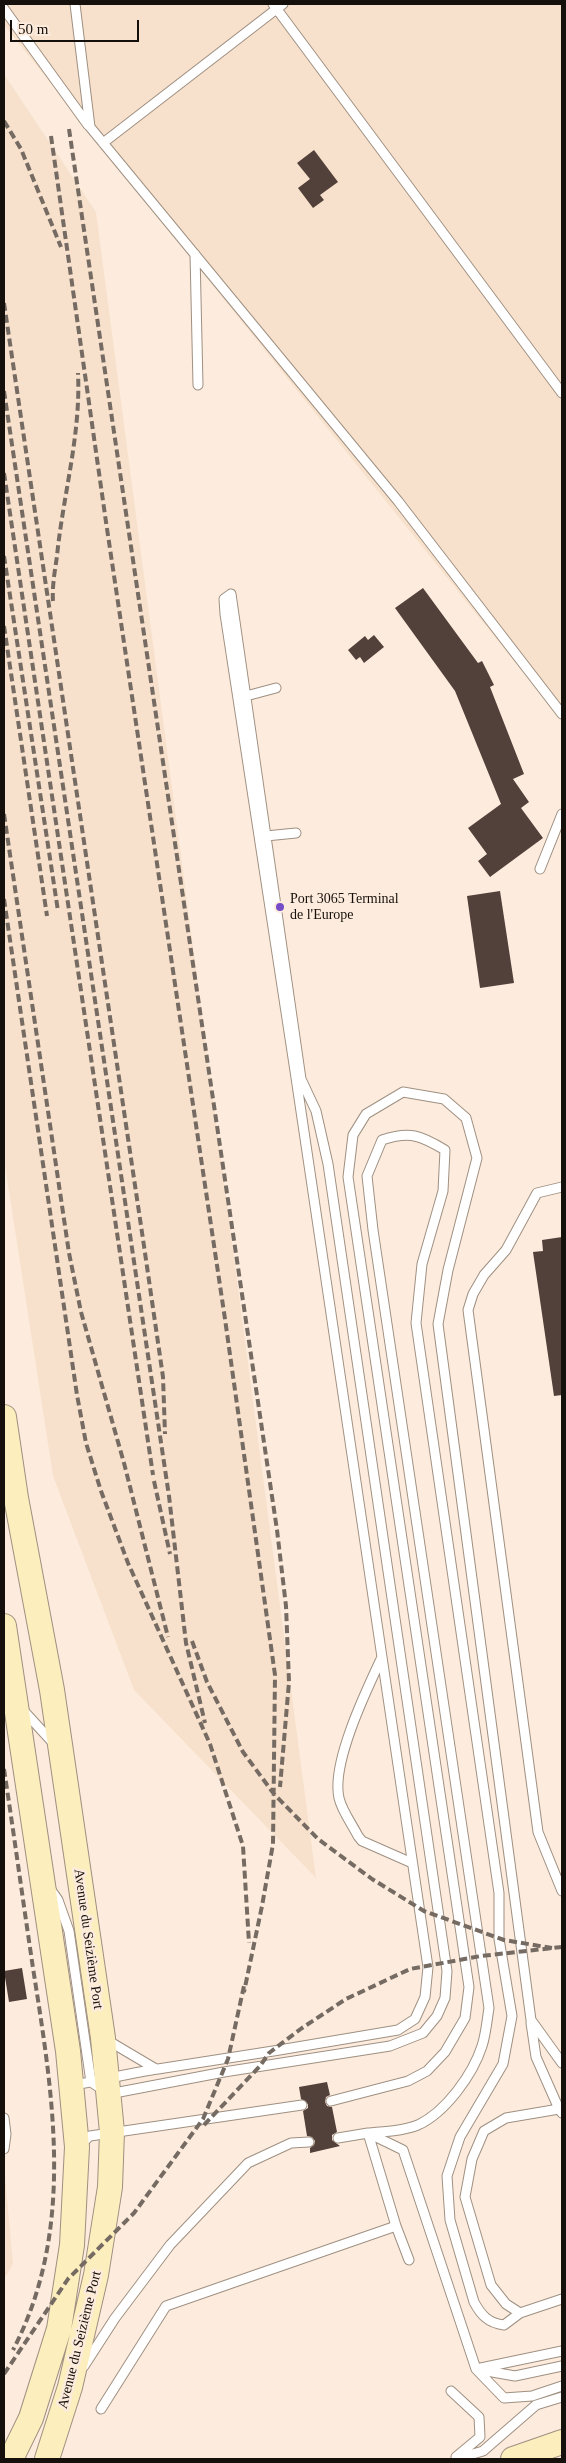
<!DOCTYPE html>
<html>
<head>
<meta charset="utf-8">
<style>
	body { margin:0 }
	#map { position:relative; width:566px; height:2463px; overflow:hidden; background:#fdecdd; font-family:"Times New Roman",serif }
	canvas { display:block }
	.frame { position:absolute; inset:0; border:5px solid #15100b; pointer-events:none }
	.scale { position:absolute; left:10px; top:20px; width:129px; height:22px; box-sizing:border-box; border:2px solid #15100b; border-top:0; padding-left:6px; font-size:15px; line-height:18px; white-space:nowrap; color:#15100b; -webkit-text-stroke:4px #fdecdd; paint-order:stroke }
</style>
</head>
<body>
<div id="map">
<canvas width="566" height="2463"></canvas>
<div class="frame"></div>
<div class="scale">50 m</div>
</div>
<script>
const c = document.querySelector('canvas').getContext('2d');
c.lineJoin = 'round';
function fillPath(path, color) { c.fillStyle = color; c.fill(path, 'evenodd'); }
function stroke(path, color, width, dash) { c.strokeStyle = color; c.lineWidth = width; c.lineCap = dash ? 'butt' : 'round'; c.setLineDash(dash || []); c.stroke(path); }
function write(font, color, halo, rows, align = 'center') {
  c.font = font + ' "Times New Roman",serif'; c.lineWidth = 5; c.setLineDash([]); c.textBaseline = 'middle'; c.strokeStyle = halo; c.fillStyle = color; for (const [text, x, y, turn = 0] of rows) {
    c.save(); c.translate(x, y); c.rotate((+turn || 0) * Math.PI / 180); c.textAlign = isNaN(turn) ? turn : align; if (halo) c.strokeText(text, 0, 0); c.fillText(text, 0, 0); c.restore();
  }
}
const built = new Path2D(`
	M 4,4 L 562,4 L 562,721 L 4,25 Z
	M 4,74 L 96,212 L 316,1878 L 134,1690 L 53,1476 L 4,1159 Z
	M 4,2164 L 13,2264 L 4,2279 Z`);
const building = new Path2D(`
	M 314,150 L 338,182 L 320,195 L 324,200 L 313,208 L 298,188 L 310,179 L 297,163 Z
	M 423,588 L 478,663 L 482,661 L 494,685 L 490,687 L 524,774 L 513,779 L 529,802 L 521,808 L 543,838 L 490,877 L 478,861 L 487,854 L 468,828 L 501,804 L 455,691 L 395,608 Z
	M 374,635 L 384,647 L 364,663 L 360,657 L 356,660 L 348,650 L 365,636 L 368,640 Z
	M 500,891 L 514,983 L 480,988 L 467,896 Z
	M 562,1237 L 562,1395 L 554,1396 L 533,1252 L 543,1251 L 542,1240 Z
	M 22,1968 L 27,1999 L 9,2002 L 4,1971 Z
	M 327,2082 L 330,2095 L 326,2097 L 325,2102 L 327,2106 L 332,2107 L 337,2132 L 332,2135 L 332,2140 L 340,2146 L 310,2153 L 310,2148 L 314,2145 L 315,2141 L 312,2137 L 307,2136 L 303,2111 L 308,2108 L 308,2104 L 301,2099 L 299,2087 Z`);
const lane = new Path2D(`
	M 75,4 L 90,127 L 398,501 L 562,714
	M 273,4 L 562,393
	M 4,9 L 88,125
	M 103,143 L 283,4
	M 195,254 L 198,385
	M 246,696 L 276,688
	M 266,836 L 296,833
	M 540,869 L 562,814
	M 562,1187 L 537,1193 L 506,1250 L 484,1275 L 473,1294 L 468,1310 L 538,1832 L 562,1891
	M 382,1657 C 367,1689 331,1763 339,1798 C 342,1811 352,1824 358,1836 L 362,1841 L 412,1863
	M 23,1710 L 55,1745
	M 51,1890 L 58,1900 L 69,1931 L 91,2082 L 109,2094 L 224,2072 L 390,2046 L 423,2033 L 437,2016 L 445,1998 L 447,1971 L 439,1917 L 328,1164 L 316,1111 L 301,1079 L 231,594 L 224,599 L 225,614 L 295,1071 L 428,1967 L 425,1997 L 415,2019 L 398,2030 C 318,2044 238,2057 158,2069 C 129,2073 101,2081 72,2085
	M 531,2023 L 536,2057 L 559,2109 L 562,2110
	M 107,2040 L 156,2069
	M 331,2101 L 408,2081 L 427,2071 L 445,2052 L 465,2018 L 469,1987 L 348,1177 L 353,1135 L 366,1114 L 403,1092 L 444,1099 L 466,1118 L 477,1158 L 448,1270 L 438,1324 L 531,2020 L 562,2063
	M 4,2118 L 6,2134 L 4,2149
	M 368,2133 C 384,2132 402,2131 418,2125 C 446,2112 473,2074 482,2046 C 486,2034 487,2020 489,2008 L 373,1230 L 367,1176 L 382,1140 C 410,1131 420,1135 445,1150 L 443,1191 L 422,1264 L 416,1323 L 499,1893 L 499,1939 L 512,2016 L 503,2064 L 460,2137 L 447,2176 L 450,2220 L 474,2302 C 481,2315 488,2323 504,2325 L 520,2313 L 562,2299
	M 368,2133 L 403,2150 L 476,2369 L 504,2398 L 532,2396 L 562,2386
	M 338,2138 L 368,2133 L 396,2226 L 409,2260
	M 80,2145 L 90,2136 L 302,2105
	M 520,2313 L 506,2304 L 491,2285 L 465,2197 L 472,2159 L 484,2131 L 506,2118 L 559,2109 L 562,2113
	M 84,2366 L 115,2318 L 170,2245 L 248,2163 L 291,2143 L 309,2142
	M 476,2369 L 562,2351
	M 481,2370 L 515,2376 L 562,2366
	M 451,2391 L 479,2417 L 480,2437 L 456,2457
	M 101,2409 L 166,2306 L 396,2226
	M 456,2459 L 483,2451 L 536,2405 L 562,2397`);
const secondary = new Path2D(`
	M 4,1417 L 16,1498 L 52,1690 L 103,2038 L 112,2132 L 110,2187 L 96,2275 L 70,2387 L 47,2459
	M 4,1626 L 68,2051 L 77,2147 L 72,2245 L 59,2329 L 31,2418 L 11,2459
	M 513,2459 L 562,2442`);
const rail = new Path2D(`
	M 4,121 L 21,149 L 61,247
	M 69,129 L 277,1530 L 286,1606 L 289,1682 L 280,1787
	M 51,136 L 106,522 L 225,1319 L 275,1675 L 273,1844 L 262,1906 L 244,1992
	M 4,303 L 144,1246 L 163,1377 L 165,1434
	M 4,391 L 169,1496 L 186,1643 L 205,1723
	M 4,473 L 153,1475
	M 4,556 L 58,911
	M 53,601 C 52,586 55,570 57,556 C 63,495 81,435 78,373
	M 4,626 L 47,916
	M 4,814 L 69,1253 L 81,1312 L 124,1463 L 168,1637
	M 4,899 L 77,1395 L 86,1443 L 101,1491 L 128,1563 L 210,1744 L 243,1846 L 249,1943
	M 154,1481 L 170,1554
	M 192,1641 L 207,1682 L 243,1752 L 274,1794 L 318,1839 L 372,1879 L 424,1911 L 504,1940 L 552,1948
	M 4,1769 C 14,1835 23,1901 33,1968 C 53,2096 76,2229 13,2350
	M 204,2125 L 260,2066 L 269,2053 L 302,2028 L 346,1999 L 410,1969 L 481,1956 L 562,1947
	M 4,2374 L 68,2279 L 134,2213 L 203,2119 L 228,2059 L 244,1986`);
const markers = [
	[280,907,5,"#754ec7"]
];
const poiNames = [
	["Port 3065 Terminal",290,899],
	["de l'Europe",290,915]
];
const streetNames = [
	["Avenue du Seizième Port",88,1939,82],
	["Avenue du Seizième Port",80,2340,-76]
];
fillPath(built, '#f7e1cc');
fillPath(building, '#52403a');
stroke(lane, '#9f9082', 11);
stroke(secondary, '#9f9082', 26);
stroke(lane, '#fff', 9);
stroke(secondary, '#fceebd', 24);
stroke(rail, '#756b62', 4, [8, 4]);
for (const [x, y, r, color] of markers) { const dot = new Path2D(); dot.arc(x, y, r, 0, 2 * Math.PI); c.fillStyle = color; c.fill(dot); stroke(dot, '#fdecdd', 2); }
write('14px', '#15100b', '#fdecdd', poiNames, 'left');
write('14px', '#15100b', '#fdecdd', streetNames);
</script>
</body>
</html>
